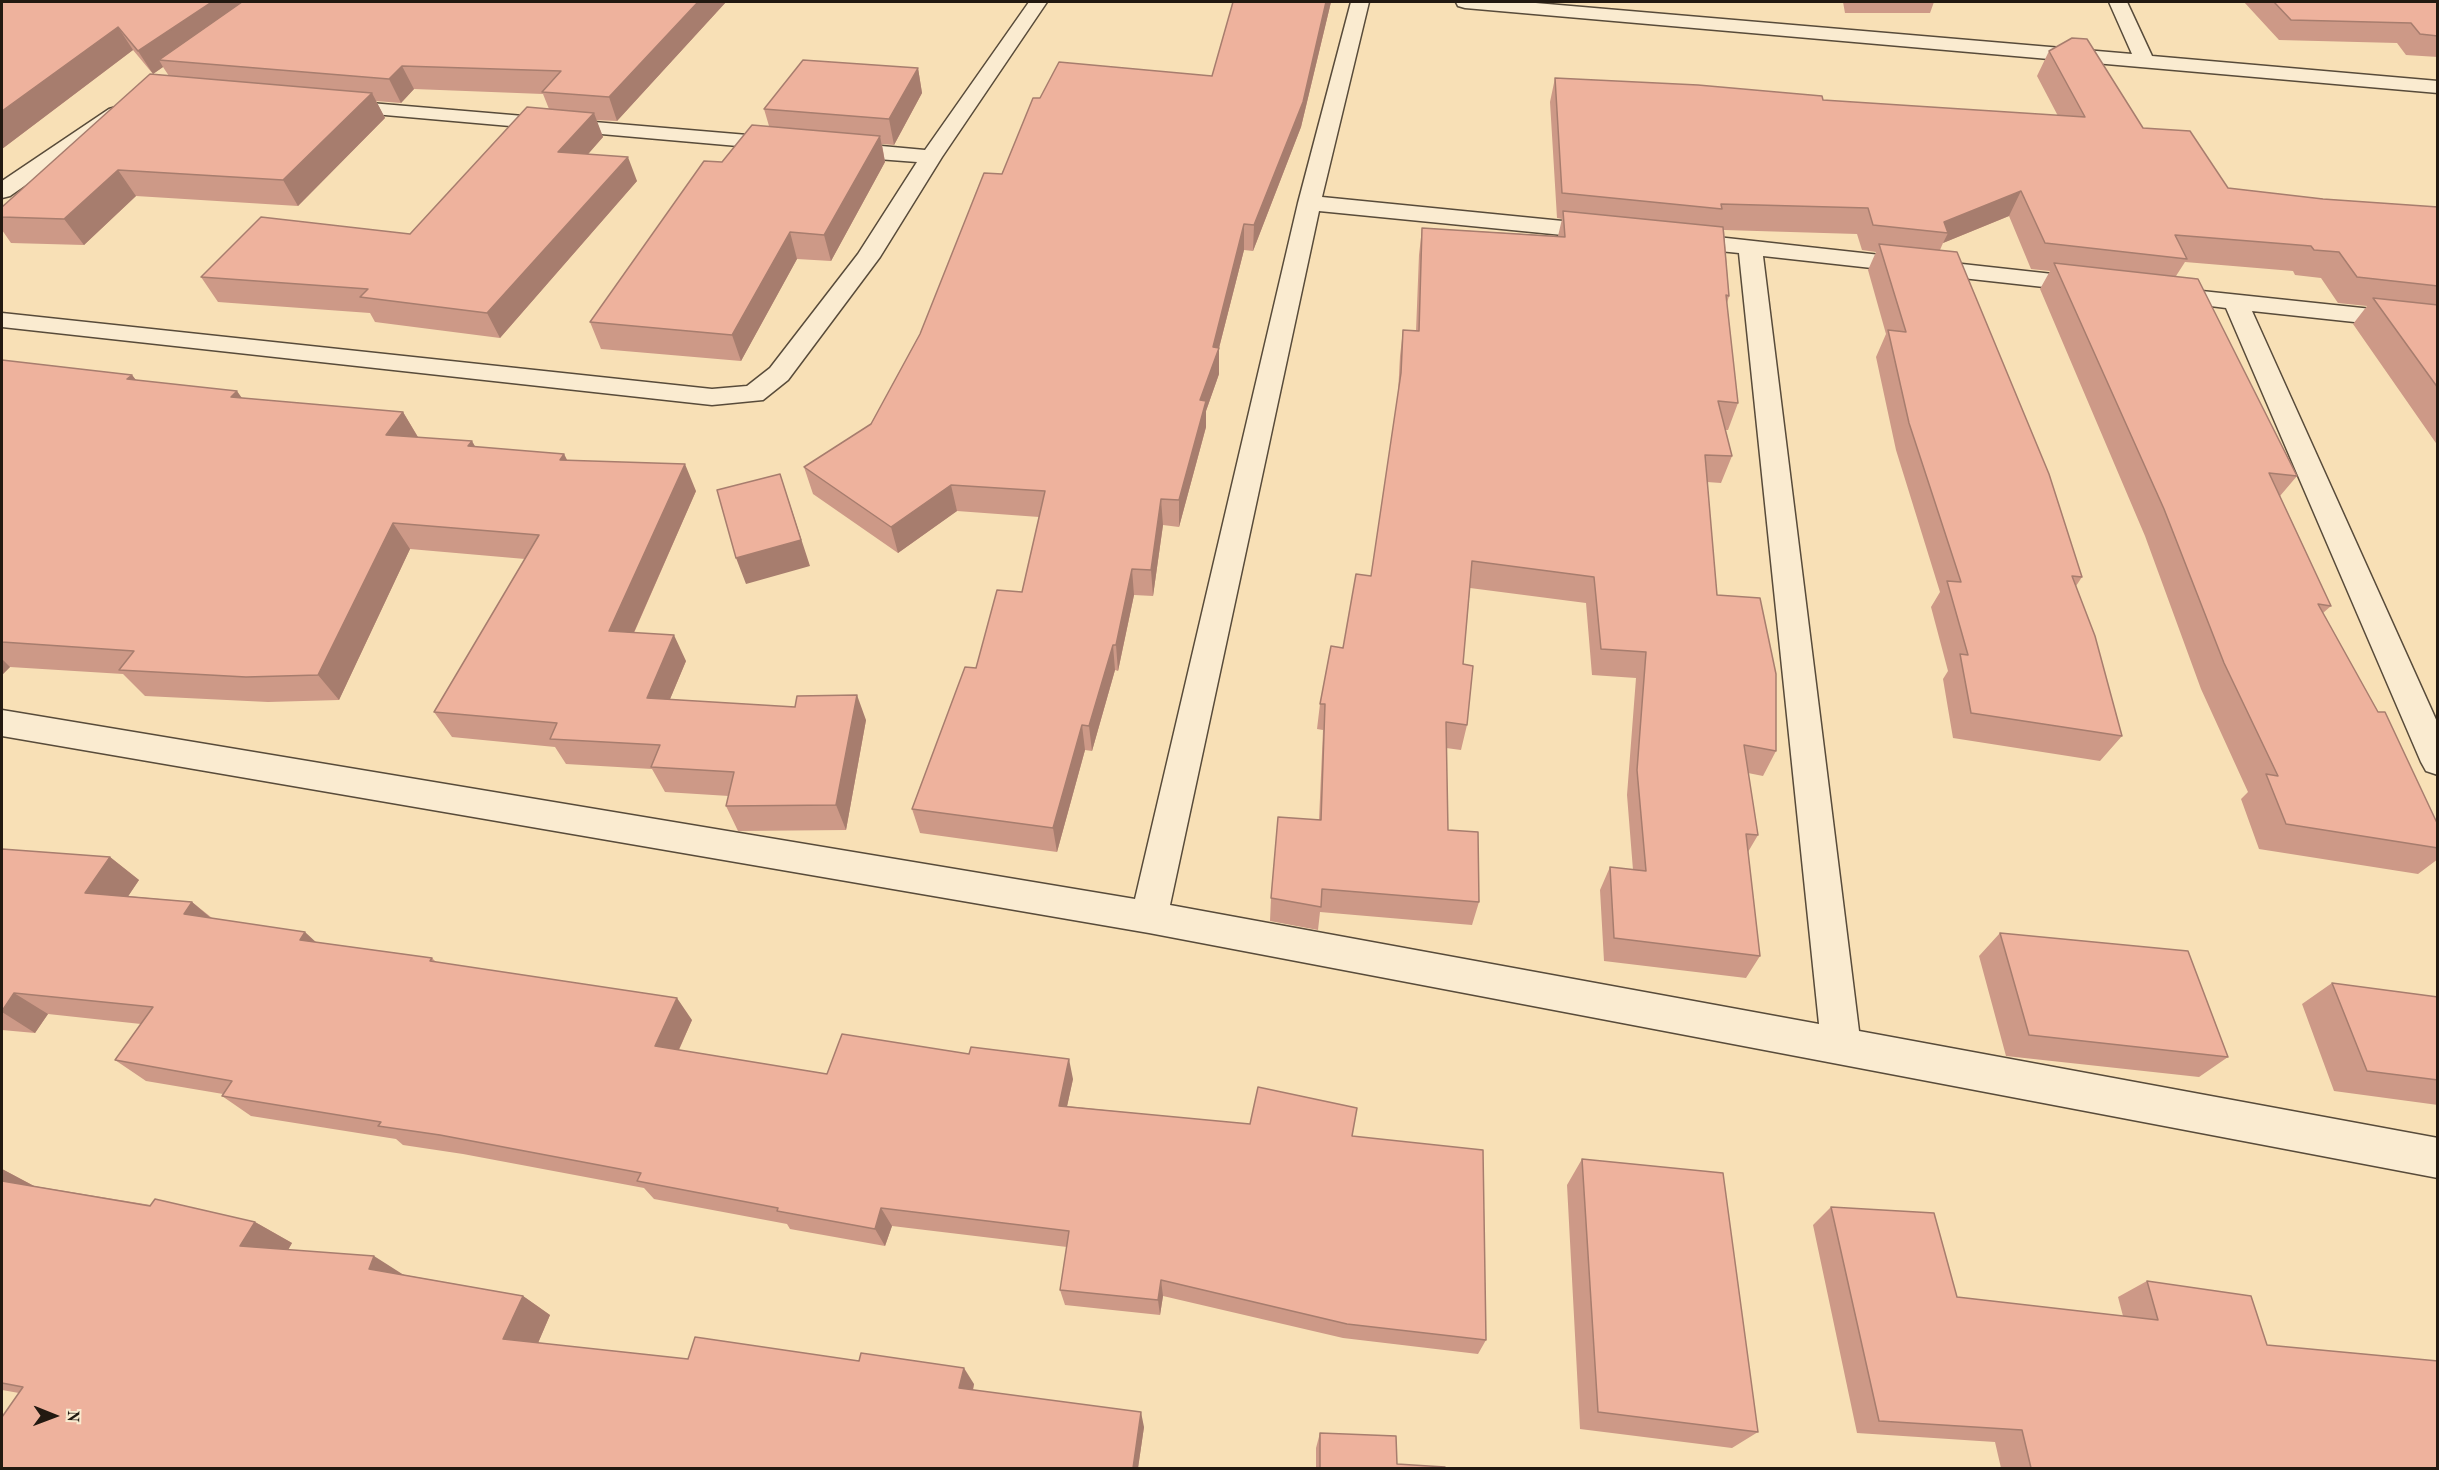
<!DOCTYPE html>
<html>
<head>
<meta charset="utf-8">
<style>
	body { margin:0 }
	#map { position:relative; width:2439px; height:1470px; overflow:hidden; background:#f8e0b6; font-family:"Old Standard TT",serif }
	canvas { display:block }
	.frame { position:absolute; inset:0; border:3px solid #221911; pointer-events:none }
	.north { position:absolute; left:24px; top:1386px; width:60px; height:60px; -webkit-text-stroke:4px #faebd0; paint-order:stroke; rotate:91deg; font-size:16px; font-weight:700; line-height:24px; text-align:center; color:#221911 }
	.north::after { content:''; display:block; margin:auto; width:21px; height:27px; background:#221911; clip-path:polygon(50% 0,100% 100%,50% 72%,0 100%) }
</style>
</head>
<body>
<div id="map">
<canvas width="2439" height="1470"></canvas>
<div class="frame"></div>
<div class="north">N</div>
</div>
<script>
const c = document.querySelector('canvas').getContext('2d');
c.lineJoin = 'round';
function stroke(path, color, width, dash) { c.strokeStyle = color; c.lineWidth = width; c.lineCap = dash ? 'butt' : 'round'; c.setLineDash(dash || []); c.stroke(path); }
function fillPath(path, color) { c.fillStyle = color; c.fill(path, 'evenodd'); }
const minor = new Path2D(`
	M 1029,2 L 1047,2 L 942,157 L 880,257 L 788,380 L 763,400 L 712,405 L 2,327 L 2,313 L 712,389 L 747,386 L 770,368 L 858,254 L 917,162 L 838,156 L 830,154 L 827,149 L 830,144 L 838,142 L 925,150 Z
	M 1351,2 L 1369,2 L 1322,197 L 1603,225 L 1611,227 L 1615,232 L 1611,237 L 1603,239 L 1319,211 L 1170,905 L 1819,1024 L 1739,253 L 1681,247 L 1673,245 L 1669,240 L 1673,235 L 1681,233 L 2089,278 L 2098,280 L 2101,285 L 2098,290 L 2089,292 L 1763,256 L 1859,1031 L 2438,1138 L 2438,1178 L 1149,933 L 2,736 L 2,710 L 1135,899 L 1298,203 Z
	M 1456,2 L 1524,2 L 2132,54 L 2109,2 L 2127,2 L 2152,56 L 2438,81 L 2438,93 L 1465,8 L 1458,6 Z
	M 335,100 L 783,138 L 791,139 L 794,144 L 791,149 L 783,150 L 328,110 L 325,106 L 328,102 Z
	M 116,107 L 123,109 L 126,113 L 123,117 L 10,196 L 2,198 L 2,181 L 109,109 Z
	M 2164,287 L 2438,316 L 2438,331 L 2252,311 L 2438,724 L 2438,775 L 2426,771 L 2421,762 L 2226,308 L 2155,299 L 2152,294 L 2155,289 Z`);
const wall = new Path2D(`
	M 2,2 L 726,2 L 617,121 L 596,120 L 603,137 L 588,154 L 637,181 L 500,338 L 375,322 L 370,313 L 218,302 L 201,277 L 410,234 L 549,109 L 543,94 L 414,89 L 401,103 L 376,101 L 385,118 L 298,206 L 136,196 L 84,245 L 11,243 L 2,230 L 2,207 L 169,76 L 163,67 L 153,74 L 133,50 L 2,149 Z
	M 1233,2 L 1331,2 L 1301,127 L 1253,251 L 1244,250 L 1219,348 L 1219,374 L 1206,411 L 1206,427 L 1179,527 L 1163,525 L 1153,596 L 1134,595 L 1118,671 L 1115,670 L 1092,751 L 1085,750 L 1057,852 L 920,833 L 912,809 L 976,668 L 1022,592 L 1039,517 L 957,511 L 898,553 L 813,494 L 804,467 L 871,424 L 920,334 L 1040,98 L 1212,76 Z
	M 1843,2 L 1934,2 L 1930,13 L 1845,13 Z
	M 2244,2 L 2438,2 L 2438,57 L 2406,55 L 2397,43 L 2279,40 Z
	M 2049,51 L 2143,128 L 2228,188 L 2323,199 L 2438,207 L 2438,446 L 2353,324 L 2367,306 L 2338,303 L 2321,278 L 2295,275 L 2293,271 L 2185,262 L 2176,276 L 2297,476 L 2280,496 L 2331,606 L 2323,613 L 2438,825 L 2438,859 L 2418,874 L 2259,849 L 2241,799 L 2248,792 L 2201,689 L 2145,536 L 2040,289 L 2050,271 L 2031,269 L 2009,216 L 1943,243 L 1940,250 L 2082,577 L 2076,586 L 2122,736 L 2100,761 L 1953,738 L 1943,679 L 1948,671 L 1931,607 L 1940,592 L 1896,450 L 1876,357 L 1886,334 L 1868,270 L 1876,252 L 1862,250 L 1857,234 L 1724,230 L 1729,296 L 1727,303 L 1738,403 L 1728,430 L 1725,430 L 1732,456 L 1721,483 L 1707,482 L 1717,595 L 1776,751 L 1763,776 L 1748,773 L 1758,835 L 1748,852 L 1760,956 L 1746,978 L 1604,961 L 1600,890 L 1610,867 L 1633,870 L 1627,795 L 1636,678 L 1592,675 L 1586,603 L 1470,588 L 1463,664 L 1467,725 L 1461,750 L 1446,748 L 1448,830 L 1479,902 L 1472,925 L 1320,912 L 1318,930 L 1270,921 L 1271,898 L 1319,820 L 1323,730 L 1317,729 L 1320,704 L 1371,576 L 1398,394 L 1400,356 L 1403,330 L 1416,331 L 1419,255 L 1422,228 L 1558,236 L 1562,219 L 1557,218 L 1550,102 L 1555,78 L 1823,100 L 2058,116 L 2037,76 Z
	M 918,68 L 922,93 L 894,145 L 882,144 L 885,162 L 831,261 L 797,259 L 741,361 L 601,349 L 590,322 L 769,126 L 764,109 Z
	M 2,360 L 132,375 L 136,380 L 242,398 L 403,412 L 418,437 L 476,447 L 564,454 L 567,460 L 696,491 L 634,633 L 686,661 L 670,699 L 866,720 L 846,830 L 738,831 L 726,806 L 729,796 L 665,792 L 652,769 L 566,764 L 555,747 L 452,737 L 434,712 L 525,559 L 410,549 L 339,700 L 268,702 L 145,696 L 123,674 L 10,667 L 2,675 Z
	M 2,849 L 110,857 L 139,880 L 128,896 L 192,902 L 212,918 L 315,942 L 432,958 L 436,962 L 692,1020 L 679,1050 L 827,1074 L 1073,1079 L 1067,1106 L 1352,1136 L 1486,1340 L 1478,1354 L 1343,1338 L 1163,1296 L 1160,1315 L 1065,1305 L 1060,1290 L 1067,1247 L 892,1226 L 885,1246 L 790,1229 L 787,1224 L 654,1199 L 644,1188 L 463,1154 L 403,1145 L 396,1139 L 251,1116 L 222,1096 L 223,1094 L 146,1081 L 115,1060 L 141,1024 L 48,1014 L 35,1033 L 2,1030 Z
	M 2000,933 L 2228,1057 L 2199,1077 L 2006,1056 L 1979,956 Z
	M 2332,983 L 2438,997 L 2438,1105 L 2334,1091 L 2302,1004 Z
	M 1582,1159 L 1758,1432 L 1732,1448 L 1580,1429 L 1567,1185 Z
	M 2,1169 L 34,1186 L 255,1222 L 292,1243 L 288,1250 L 405,1275 L 523,1296 L 550,1315 L 538,1343 L 688,1359 L 974,1384 L 973,1390 L 1144,1427 L 1138,1468 L 2,1468 L 19,1393 L 2,1390 Z
	M 1831,1207 L 1957,1297 L 2123,1316 L 2118,1297 L 2147,1281 L 2267,1345 L 2438,1468 L 2001,1468 L 1995,1442 L 1857,1433 L 1813,1225 Z
	M 1320,1433 L 1397,1464 L 1445,1468 L 1316,1468 L 1316,1448 Z`);
const shadedWall = new Path2D(`
	M 212,2 L 259,2 L 159,60 L 163,67 L 153,74 L 138,51 Z
	M 698,2 L 726,2 L 617,121 L 609,97 Z
	M 1326,2 L 1331,2 L 1301,127 L 1253,251 L 1254,225 Z
	M 118,27 L 133,50 L 2,149 L 2,111 Z
	M 402,66 L 414,89 L 401,103 L 389,79 Z
	M 918,68 L 922,93 L 894,145 L 889,119 Z
	M 372,93 L 385,118 L 298,206 L 283,180 Z
	M 594,113 L 603,137 L 568,177 L 558,152 Z
	M 880,136 L 885,162 L 831,261 L 824,235 Z
	M 628,157 L 637,181 L 500,338 L 487,313 Z
	M 118,170 L 136,196 L 84,245 L 64,219 Z
	M 2021,191 L 2009,216 L 1943,243 L 1948,233 L 1944,222 Z
	M 1244,224 L 1244,250 L 1219,348 L 1219,374 L 1206,411 L 1206,427 L 1179,527 L 1179,500 L 1200,400 Z
	M 790,232 L 797,259 L 741,361 L 732,335 Z
	M 132,375 L 152,401 L 127,379 Z
	M 237,391 L 256,418 L 231,397 Z
	M 403,412 L 419,439 L 386,435 Z
	M 472,441 L 487,467 L 468,446 Z
	M 564,454 L 577,480 L 560,460 Z
	M 685,464 L 696,491 L 623,657 L 609,631 Z
	M 780,474 L 810,566 L 746,584 L 736,558 Z
	M 951,485 L 957,511 L 898,553 L 891,527 Z
	M 1161,499 L 1163,525 L 1153,596 L 1151,570 Z
	M 393,523 L 410,549 L 339,700 L 318,675 Z
	M 1132,569 L 1134,595 L 1118,671 L 1116,645 Z
	M 674,635 L 686,661 L 660,723 L 647,698 Z
	M 1113,645 L 1115,670 L 1092,751 L 1089,726 Z
	M 2,659 L 10,667 L 2,675 Z
	M 857,695 L 866,720 L 846,830 L 836,805 Z
	M 1082,725 L 1085,750 L 1057,852 L 1053,828 Z
	M 110,857 L 139,880 L 115,916 L 85,893 Z
	M 192,902 L 219,925 L 184,914 Z
	M 305,932 L 330,955 L 300,940 Z
	M 14,993 L 48,1014 L 35,1033 L 2,1012 Z
	M 677,998 L 692,1020 L 671,1067 L 655,1046 Z
	M 1069,1059 L 1073,1079 L 1063,1125 L 1059,1106 Z
	M 2,1169 L 34,1186 L 25,1200 L 2,1189 Z
	M 881,1208 L 892,1226 L 885,1246 L 875,1229 Z
	M 255,1222 L 292,1243 L 278,1267 L 240,1246 Z
	M 374,1256 L 407,1277 L 369,1269 Z
	M 1161,1280 L 1163,1296 L 1160,1315 L 1158,1300 Z
	M 523,1296 L 550,1315 L 532,1357 L 503,1339 Z
	M 964,1368 L 974,1384 L 970,1404 L 959,1388 Z
	M 1141,1412 L 1144,1427 L 1138,1468 L 1133,1468 Z`);
const building = new Path2D(`
	M 2,2 L 212,2 L 138,51 L 118,27 L 2,111 Z
	M 242,2 L 698,2 L 609,97 L 542,92 L 561,71 L 402,66 L 389,79 L 159,60 Z
	M 1233,2 L 1326,2 L 1303,102 L 1254,225 L 1244,224 L 1213,347 L 1219,348 L 1200,400 L 1206,401 L 1179,500 L 1161,499 L 1151,570 L 1132,569 L 1116,645 L 1113,645 L 1089,726 L 1082,725 L 1053,828 L 912,809 L 965,667 L 976,668 L 997,590 L 1022,592 L 1045,491 L 951,485 L 891,527 L 804,467 L 871,424 L 920,334 L 984,173 L 1002,174 L 1033,98 L 1040,98 L 1059,62 L 1212,76 Z
	M 2274,2 L 2438,2 L 2438,36 L 2420,34 L 2411,23 L 2291,20 Z
	M 2072,38 L 2087,39 L 2143,128 L 2190,131 L 2228,188 L 2323,199 L 2438,207 L 2438,286 L 2357,277 L 2339,252 L 2314,250 L 2311,246 L 2175,235 L 2187,259 L 2045,243 L 2021,191 L 1944,222 L 1948,233 L 1873,225 L 1868,208 L 1721,204 L 1722,209 L 1562,193 L 1555,78 L 1698,85 L 1822,96 L 1823,100 L 2085,117 L 2049,51 Z
	M 803,60 L 918,68 L 889,119 L 764,109 Z
	M 150,74 L 372,93 L 283,180 L 118,170 L 64,219 L 2,217 L 2,207 Z
	M 527,107 L 594,113 L 558,152 L 628,157 L 487,313 L 360,297 L 368,289 L 201,277 L 261,217 L 410,234 Z
	M 752,125 L 880,136 L 824,235 L 790,232 L 732,335 L 590,322 L 704,161 L 722,162 Z
	M 1563,211 L 1723,227 L 1729,296 L 1726,295 L 1738,403 L 1718,401 L 1732,456 L 1705,455 L 1717,595 L 1760,598 L 1776,674 L 1776,751 L 1744,745 L 1758,835 L 1746,834 L 1760,956 L 1614,938 L 1610,867 L 1646,871 L 1637,770 L 1646,652 L 1601,649 L 1594,577 L 1472,561 L 1463,664 L 1473,666 L 1467,725 L 1446,722 L 1448,830 L 1478,832 L 1479,902 L 1322,889 L 1321,907 L 1271,898 L 1278,817 L 1321,820 L 1325,704 L 1320,704 L 1331,646 L 1343,648 L 1356,574 L 1371,576 L 1401,373 L 1403,330 L 1419,331 L 1422,228 L 1565,237 Z
	M 1879,244 L 1957,252 L 2049,474 L 2082,577 L 2072,576 L 2095,636 L 2122,736 L 1971,713 L 1960,654 L 1968,655 L 1947,581 L 1961,582 L 1909,423 L 1888,330 L 1906,332 Z
	M 2054,263 L 2198,279 L 2297,476 L 2269,473 L 2331,606 L 2318,604 L 2378,712 L 2385,712 L 2438,825 L 2438,848 L 2286,824 L 2266,774 L 2278,776 L 2224,663 L 2164,509 Z
	M 2373,298 L 2438,305 L 2438,388 Z
	M 2,360 L 132,375 L 127,379 L 237,391 L 231,397 L 403,412 L 386,435 L 472,441 L 468,446 L 564,454 L 560,460 L 685,464 L 609,631 L 674,635 L 647,698 L 795,707 L 797,696 L 857,695 L 836,805 L 726,806 L 734,772 L 651,767 L 660,745 L 550,739 L 557,723 L 434,712 L 539,535 L 393,523 L 318,675 L 246,677 L 119,670 L 134,651 L 2,642 Z
	M 780,474 L 801,540 L 736,558 L 717,490 Z
	M 2,849 L 110,857 L 85,893 L 192,902 L 184,914 L 305,932 L 300,940 L 432,958 L 430,961 L 677,998 L 655,1046 L 827,1074 L 842,1034 L 969,1054 L 971,1047 L 1069,1059 L 1059,1106 L 1250,1124 L 1258,1087 L 1357,1108 L 1352,1136 L 1483,1150 L 1486,1340 L 1347,1324 L 1161,1280 L 1158,1300 L 1060,1290 L 1069,1231 L 881,1208 L 875,1229 L 777,1211 L 778,1208 L 637,1181 L 641,1173 L 440,1135 L 378,1126 L 381,1122 L 222,1096 L 232,1081 L 115,1060 L 153,1007 L 14,993 L 2,1011 Z
	M 2000,933 L 2188,951 L 2228,1057 L 2029,1035 Z
	M 2332,983 L 2438,997 L 2438,1080 L 2367,1071 Z
	M 1582,1159 L 1723,1173 L 1758,1432 L 1598,1412 Z
	M 2,1181 L 150,1206 L 155,1199 L 255,1222 L 240,1246 L 374,1256 L 369,1269 L 523,1296 L 503,1339 L 688,1359 L 695,1337 L 859,1361 L 861,1353 L 964,1368 L 959,1388 L 1141,1412 L 1133,1468 L 2,1468 L 2,1417 L 23,1387 L 2,1383 Z
	M 1831,1207 L 1934,1213 L 1957,1297 L 2158,1320 L 2147,1281 L 2251,1296 L 2267,1345 L 2438,1361 L 2438,1468 L 2031,1468 L 2022,1430 L 1879,1421 Z
	M 1320,1433 L 1396,1436 L 1397,1464 L 1445,1467 L 1445,1468 L 1320,1468 Z`);
stroke(minor, '#584b3a', 3);
fillPath(minor, '#faebd0');
fillPath(wall, '#cd9987');
fillPath(shadedWall, '#a77d6e');
fillPath(building, '#eeb29d');
stroke(building, '#a77d6e', 1.5);
</script>
</body>
</html>
